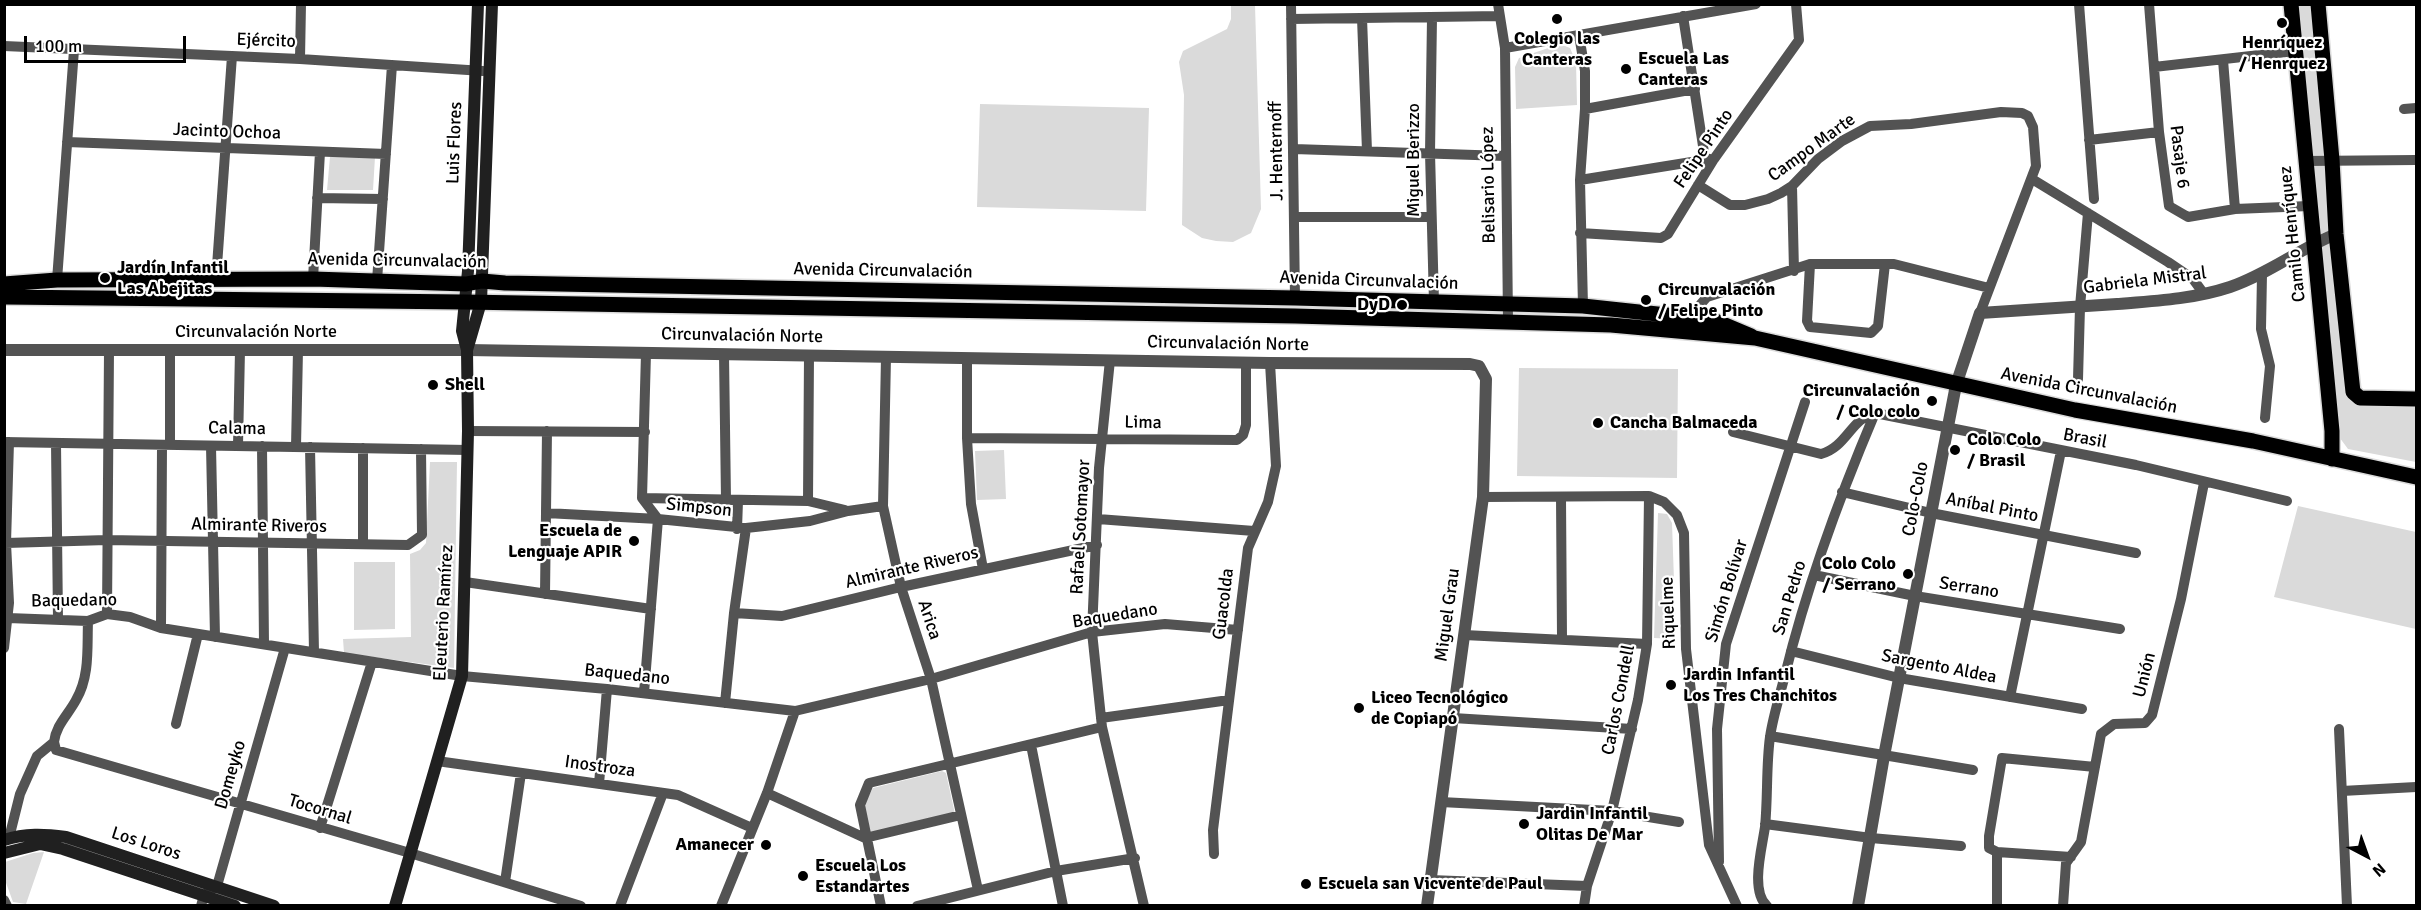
<!DOCTYPE html>
<html>
<head>
<meta charset="utf-8">
<style>
	body { margin:0 }
	#map { position:relative; width:2421px; height:910px; overflow:hidden; background:#fff; font-family:Signika,sans-serif }
	canvas { display:block }
	.frame { position:absolute; inset:0; border:6px solid #000; pointer-events:none }
	.north { position:absolute; left:2337px; top:826px; width:60px; height:60px; -webkit-text-stroke:4px #fff; paint-order:stroke; rotate:139deg; font-size:16px; font-weight:700; line-height:24px; text-align:center; color:#000 }
	.north::after { content:''; display:block; margin:auto; width:21px; height:27px; background:#000; clip-path:polygon(50% 0,100% 100%,50% 72%,0 100%) }
	.scale { position:absolute; left:24px; top:36px; width:162px; height:27px; box-sizing:border-box; border:3px solid #000; border-top:0; padding-left:8px; font-size:18px; line-height:21px; white-space:nowrap; color:#000; -webkit-text-stroke:4px #fff; paint-order:stroke }
</style>
</head>
<body>
<div id="map">
<canvas width="2421" height="910"></canvas>
<div class="frame"></div>
<div class="north">N</div>
<div class="scale">100 m</div>
</div>
<script>
const c = document.querySelector('canvas').getContext('2d');
c.lineJoin = 'round';
function fillPath(path, color) { c.fillStyle = color; c.fill(path, 'evenodd'); }
function stroke(path, color, width, dash) { c.strokeStyle = color; c.lineWidth = width; c.lineCap = dash ? 'butt' : 'round'; c.setLineDash(dash || []); c.stroke(path); }
function write(font, color, halo, rows, align = 'center') {
  c.font = font + ' Signika,sans-serif'; c.lineWidth = 4.5; c.setLineDash([]); c.textBaseline = 'middle'; c.strokeStyle = halo; c.fillStyle = color; for (const [text, x, y, turn = 0] of rows) {
    c.save(); c.translate(x, y); c.rotate((+turn || 0) * Math.PI / 180); c.textAlign = isNaN(turn) ? turn : align; if (halo) c.strokeText(text, 0, 0); c.fillText(text, 0, 0); c.restore();
  }
}
const green = new Path2D(`
	M 1231,5 L 1255,5 L 1261,209 L 1251,233 L 1233,242 L 1216,241 L 1202,238 L 1182,225 L 1184,95 L 1179,62 L 1183,51 L 1227,29 L 1231,19 Z
	M 2299,5 L 2312,5 L 2332,230 L 2317,235 Z
	M 1560,44 L 1570,48 L 1576,62 L 1577,105 L 1516,109 L 1515,67 L 1519,58 Z
	M 980,104 L 1149,108 L 1146,211 L 977,207 Z
	M 330,157 L 375,157 L 373,190 L 327,190 Z
	M 2334,237 L 2351,393 L 2416,401 L 2416,462 L 2348,449 L 2334,430 L 2317,246 Z
	M 1519,368 L 1678,369 L 1677,478 L 1517,476 Z
	M 1004,450 L 1006,499 L 977,500 L 975,451 Z
	M 430,462 L 457,462 L 454,668 L 344,653 L 343,639 L 411,637 L 410,554 L 420,550 L 426,543 Z
	M 2298,506 L 2416,532 L 2416,629 L 2274,597 Z
	M 1658,513 L 1667,514 L 1672,523 L 1676,639 L 1654,638 Z
	M 354,562 L 395,562 L 395,629 L 354,630 Z
	M 942,771 L 946,773 L 955,814 L 870,833 L 864,805 L 873,788 Z
	M 44,852 L 26,904 L 13,902 L 5,880 L 5,862 L 33,853 Z`);
const minor = new Path2D(`
	M 1291,4 L 1295,298
	M 1498,4 L 1505,48 L 1508,321
	M 2079,4 L 2094,199
	M 2149,4 L 2159,132 L 2169,206 L 2188,217 L 2235,209 L 2309,206
	M 1683,16 L 1705,159
	M 1362,18 L 1367,151
	M 1432,18 L 1430,153 L 1434,302
	M 1291,19 L 1500,16
	M 1579,35 L 1585,71 L 1585,109 L 1580,180 L 1583,306
	M 4,46 L 300,59 L 483,71
	M 1505,48 L 1756,4
	M 300,59 L 301,4
	M 2223,60 L 2235,209
	M 2154,67 L 2295,51
	M 1585,109 L 1695,89
	M 2404,109 L 2416,108
	M 2089,140 L 2159,132
	M 67,142 L 386,154
	M 1294,149 L 1505,156
	M 2306,161 L 2416,160
	M 2032,179 L 2168,262 L 2193,279 L 2204,294
	M 1580,180 L 1710,159
	M 1698,185 L 1730,205 L 1745,205 L 1768,199 L 1781,193 L 1792,186 L 1818,159 L 1842,141 L 1870,126 L 1911,124 L 2001,112 L 2022,113 L 2028,116 L 2033,127 L 2036,166 L 1980,313
	M 1792,186 L 1794,271
	M 317,198 L 383,199
	M 1295,217 L 1431,217
	M 1580,233 L 1661,238 L 1668,234 L 1714,159 L 1799,40 L 1796,4
	M 1810,264 L 1807,321 L 1810,327 L 1871,333 L 1878,326 L 1885,264
	M 2262,274 L 2261,329 L 2270,366 L 2265,418
	M 313,279 L 320,152
	M 57,280 L 74,50
	M 216,280 L 232,56
	M 377,281 L 392,65
	M 1690,316 L 1707,297 L 1810,264 L 1894,264 L 1989,288
	M 170,350 L 170,445
	M 724,354 L 726,500
	M 886,357 L 883,506 L 901,587 L 931,679 L 978,890
	M 967,358 L 967,438 L 971,504 L 983,569
	M 1110,360 L 1099,468 L 1092,632 L 1102,727 L 1144,906
	M 2078,379 L 2080,307 L 2088,213
	M 468,431 L 645,432
	M 1733,432 L 1821,454 C 1847,447 1851,418 1875,413 L 2136,465 L 2287,501
	M 967,438 L 1237,440 L 1243,435 L 1246,425 L 1246,363
	M 4,442 L 468,450
	M 56,443 L 58,620
	M 211,446 L 215,637
	M 238,446 L 240,350
	M 262,446 L 264,644
	M 296,447 L 298,350
	M 310,447 L 314,652
	M 1842,492 L 1931,513 L 2136,553
	M 1483,497 L 1649,496 L 1664,502 L 1677,515 L 1684,533 L 1686,649 L 1709,845 L 1737,906
	M 1561,497 L 1562,638
	M 642,498 L 808,501 L 845,510
	M 642,498 L 658,519 L 644,693
	M 642,498 L 646,353
	M 808,501 L 809,355
	M 546,513 L 658,519 L 746,528 L 810,521 L 848,511 L 883,506
	M 1098,519 L 1254,531
	M 737,529 L 738,501
	M 6,543 L 107,540 L 408,545 L 422,535 L 421,449
	M 363,544 L 363,448
	M 1814,575 L 1915,596 L 2120,629
	M 465,582 L 651,609
	M 545,594 L 547,431
	M 734,613 L 782,616 L 901,587 L 1097,545
	M 107,614 L 109,350
	M 8,618 L 88,621 L 107,614 L 130,617 L 161,628 L 462,676 L 607,689 L 795,711 L 931,679 L 1092,632 L 1165,624 L 1238,630
	M 161,628 L 162,445
	M 1464,635 L 1647,644
	M 4,648 L 9,603 L 6,543 L 9,442
	M 1791,651 L 1899,678 L 2082,709
	M 2010,697 L 2061,451
	M 725,703 L 734,613 L 746,528
	M 1101,718 L 1229,700
	M 1453,718 L 1632,729
	M 176,724 L 198,634
	M 2339,729 L 2347,906
	M 1770,736 L 1973,770
	M 54,742 L 56,750 L 410,853 L 581,906
	M 1031,745 L 1063,906
	M 437,761 L 678,795 L 752,828
	M 599,784 L 607,689
	M 2342,791 L 2416,787
	M 767,793 L 865,838 L 961,815
	M 1441,802 L 1612,811 L 1679,822
	M 1765,824 L 1871,838 L 1961,846
	M 320,828 L 372,662
	M 9,838 L 20,794 L 37,756 L 54,742 C 56,725 68,715 76,700 C 90,676 87,648 88,621
	M 1214,854 L 1213,830 L 1248,548 L 1268,502 L 1276,466 L 1270,363
	M 2071,857 L 1997,852 L 1989,848 L 1989,836 L 2002,758 L 2095,767
	M 1719,862 L 1717,729 L 1726,644 L 1805,402
	M 1430,880 L 1587,886
	M 505,882 L 521,773
	M 4,900 L 7,906
	M 201,906 L 204,895 L 217,886 L 285,648
	M 620,906 L 663,793
	M 721,906 L 767,793 L 795,711
	M 881,906 L 860,805 L 869,783 L 1102,727
	M 917,906 L 1056,871 L 1135,858
	M 1584,906 L 1587,886 L 1612,811 L 1638,700 L 1647,644 L 1649,496
	M 1767,906 C 1750,891 1762,848 1765,827 C 1768,797 1766,766 1770,737 C 1773,716 1780,695 1785,675 C 1807,585 1839,498 1875,413
	M 1997,906 L 1997,852
	M 2063,906 L 2066,863 L 2081,842 L 2101,734 L 2114,724 L 2145,723 L 2152,715 L 2181,599 L 2204,483`);
const tertiary = new Path2D(`
	M 4,350 L 467,350 L 1270,363 L 1470,364 L 1479,366 L 1486,379 L 1483,497 L 1427,906
	M 1858,906 L 1884,756 L 1956,385 L 1980,313 C 2026,310 2072,307 2117,304 C 2155,301 2194,299 2230,287 C 2268,274 2299,249 2336,234`);
const secondary = new Path2D(`
	M 467,350 L 481,302 L 492,4
	M 4,840 C 26,833 44,834 66,837 L 274,906
	M 4,853 L 40,844 L 63,849 L 235,906
	M 395,906 L 462,676 L 468,431 L 467,350 L 462,331 L 468,271 L 478,4`);
const primary = new Path2D(`
	M 2291,4 L 2332,431 L 2332,459
	M 2318,4 L 2332,160 L 2336,234 L 2353,392 L 2360,398 L 2416,399
	M 4,284 L 57,280 L 313,279 L 466,284 L 482,281 L 505,283 L 1295,298 L 1583,306 L 1713,320 L 1751,336
	M 4,297 L 464,302 L 1295,316 L 1611,325 L 1755,338 L 2075,410 L 2253,441 L 2416,477`);
const markers = [
	[1557,19,6,"#000"],
	[2282,23,6,"#000"],
	[1626,69,6,"#000"],
	[105,278,6,"#000"],
	[1646,300,6,"#000"],
	[1402,305,6,"#000"],
	[433,385,6,"#000"],
	[1932,401,6,"#000"],
	[1598,423,6,"#000"],
	[1955,450,6,"#000"],
	[634,541,6,"#000"],
	[1908,574,6,"#000"],
	[1671,685,6,"#000"],
	[1359,708,6,"#000"],
	[1524,824,6,"#000"],
	[766,845,6,"#000"],
	[803,876,6,"#000"],
	[1306,884,6,"#000"]
];
const poiNames = [
	["Colegio las",1557,39,"center"],
	["Canteras",1557,60,"center"],
	["Henríquez",2282,43,"center"],
	["/ Henrquez",2282,64,"center"],
	["Escuela Las",1638,59],
	["Canteras",1638,80],
	["Jardín Infantil",117,268],
	["Las Abejitas",117,289],
	["Circunvalación",1658,290],
	["/ Felipe Pinto",1658,311],
	["DyD",1390,305,"right"],
	["Shell",445,385],
	["Circunvalación",1920,391,"right"],
	["/ Colo colo",1920,412,"right"],
	["Cancha Balmaceda",1610,423],
	["Colo Colo",1967,440],
	["/ Brasil",1967,461],
	["Escuela de",622,531,"right"],
	["Lenguaje APIR",622,552,"right"],
	["Colo Colo",1896,564,"right"],
	["/ Serrano",1896,585,"right"],
	["Jardin Infantil",1683,675],
	["Los Tres Chanchitos",1683,696],
	["Liceo Tecnológico",1371,698],
	["de Copiapó",1371,719],
	["Jardin Infantil",1536,814],
	["Olitas De Mar",1536,835],
	["Amanecer",754,845,"right"],
	["Escuela Los",815,866],
	["Estandartes",815,887],
	["Escuela san Vicvente de Paul",1318,884]
];
const streetNames = [
	["Ejército",266,41,2],
	["Jacinto Ochoa",227,132,2],
	["Luis Flores",455,143,-88],
	["Campo Marte",1812,148,-36],
	["Felipe Pinto",1704,149,-56],
	["J. Henternoff",1277,151,-91],
	["Pasaje 6",2179,157,83],
	["Miguel Berizzo",1414,160,-90],
	["Belisario López",1489,185,-91],
	["Camilo Henríquez",2293,234,-96],
	["Avenida Circunvalación",397,261,1],
	["Avenida Circunvalación",883,271,1],
	["Avenida Circunvalación",1369,281,2],
	["Gabriela Mistral",2145,281,-7],
	["Circunvalación Norte",256,332],
	["Circunvalación Norte",742,336,1],
	["Circunvalación Norte",1228,344,1],
	["Avenida Circunvalación",2089,391,11],
	["Lima",1143,423,1],
	["Calama",237,429,1],
	["Brasil",2085,439,11],
	["Colo-Colo",1916,499,-79],
	["Simpson",699,508,6],
	["Aníbal Pinto",1992,508,11],
	["Almirante Riveros",259,526,1],
	["Rafael Sotomayor",1081,527,-87],
	["Almirante Riveros",912,568,-13],
	["Serrano",1969,588,9],
	["Simón Bolívar",1727,591,-73],
	["San Pedro",1790,598,-73],
	["Baquedano",74,601,-1],
	["Guacolda",1224,604,-83],
	["Eleuterio Ramírez",444,613,-87],
	["Riquelme",1669,613,-92],
	["Miguel Grau",1448,615,-82],
	["Baquedano",1115,616,-9],
	["Arica",929,620,72],
	["Sargento Aldea",1939,667,11],
	["Baquedano",627,675,6],
	["Unión",2145,675,-76],
	["Carlos Condell",1619,700,-79],
	["Inostroza",600,767,8],
	["Domeyko",231,775,-74],
	["Tocornal",320,810,17],
	["Los Loros",146,844,18]
];
fillPath(green, '#dadada');
stroke(primary, '#dbdbdb', 18);
stroke(minor, '#535353', 10);
stroke(tertiary, '#535353', 12);
stroke(secondary, '#202020', 12);
stroke(primary, '#000', 15);
for (const [x, y, r, color] of markers) { const dot = new Path2D(); dot.arc(x, y, r, 0, 2 * Math.PI); c.fillStyle = color; c.fill(dot); stroke(dot, '#fff', 2); }
write('bold 18px', '#000', '#fff', poiNames, 'left');
write('18px', '#000', '#fff', streetNames);
</script>
</body>
</html>
